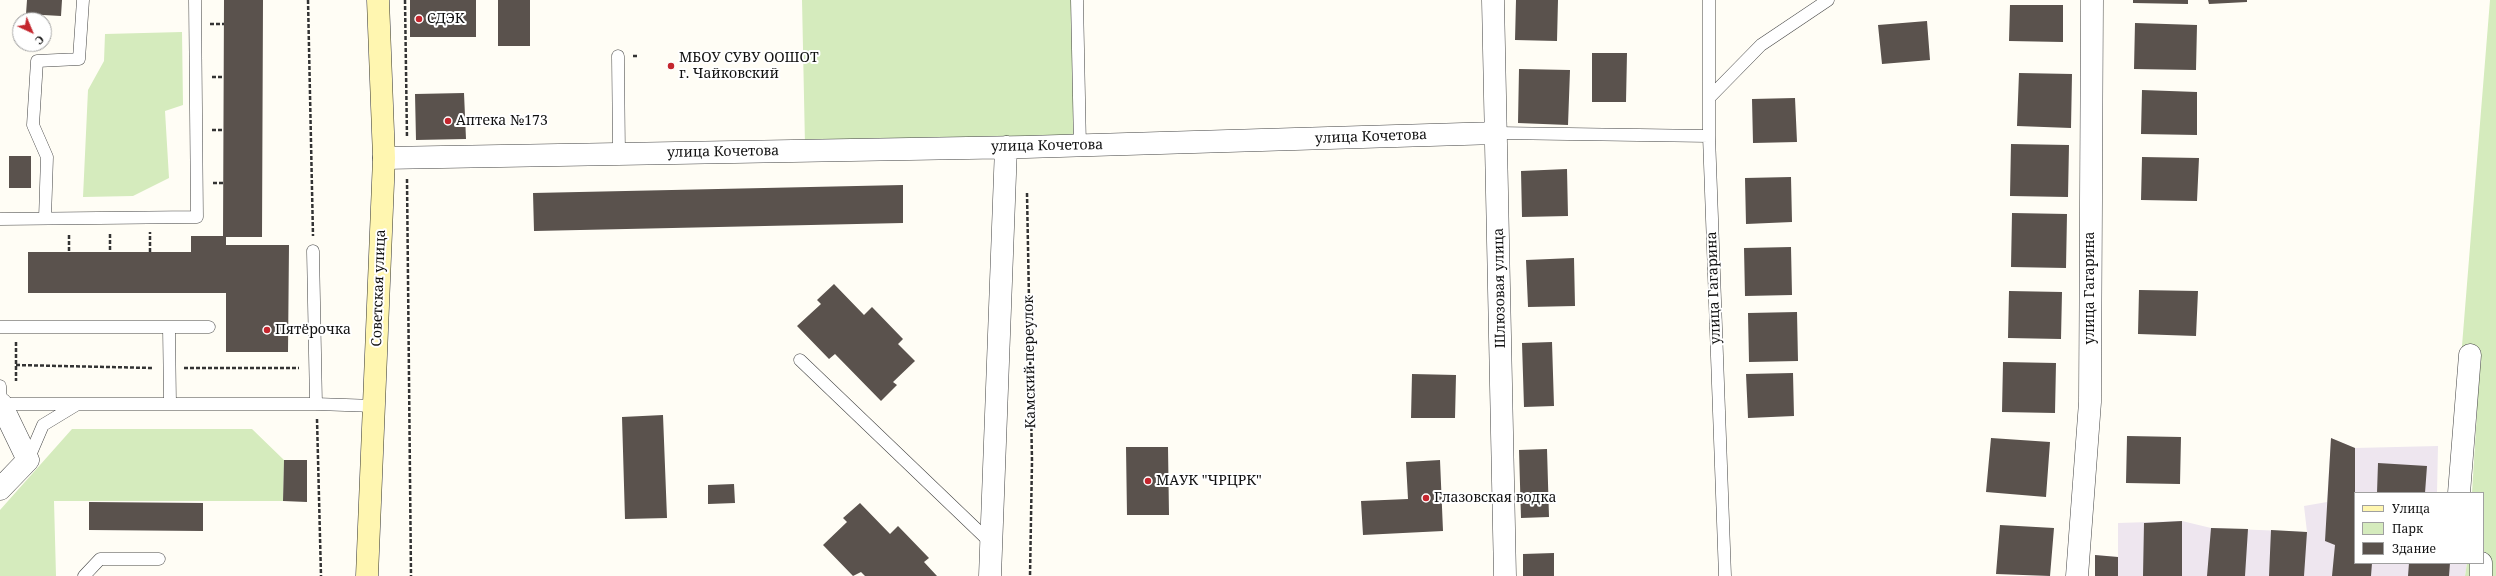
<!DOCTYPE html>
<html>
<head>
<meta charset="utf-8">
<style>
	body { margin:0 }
	#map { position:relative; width:2496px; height:576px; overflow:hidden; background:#fffdf5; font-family:"Noto Serif",serif }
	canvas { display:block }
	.legend { position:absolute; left:2354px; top:492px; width:130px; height:72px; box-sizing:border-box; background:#fff; border:1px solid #a0a0a0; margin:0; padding:5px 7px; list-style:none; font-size:12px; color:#111 }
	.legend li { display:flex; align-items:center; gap:8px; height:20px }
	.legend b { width:20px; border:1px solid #a0a0a0 }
	.north { position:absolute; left:12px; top:12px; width:40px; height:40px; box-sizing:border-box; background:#fff; border:1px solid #a0a0a0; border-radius:50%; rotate:136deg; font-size:11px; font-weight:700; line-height:16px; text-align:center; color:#111 }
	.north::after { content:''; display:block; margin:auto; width:14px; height:18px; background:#c4262e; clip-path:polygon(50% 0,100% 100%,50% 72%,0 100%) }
</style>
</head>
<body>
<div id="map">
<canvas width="2496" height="576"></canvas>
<ul class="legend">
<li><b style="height:5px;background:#fff6b0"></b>Улица</li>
<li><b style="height:11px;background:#d5ebbd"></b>Парк</li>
<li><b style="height:11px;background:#5a524d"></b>Здание</li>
</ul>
<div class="north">С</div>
</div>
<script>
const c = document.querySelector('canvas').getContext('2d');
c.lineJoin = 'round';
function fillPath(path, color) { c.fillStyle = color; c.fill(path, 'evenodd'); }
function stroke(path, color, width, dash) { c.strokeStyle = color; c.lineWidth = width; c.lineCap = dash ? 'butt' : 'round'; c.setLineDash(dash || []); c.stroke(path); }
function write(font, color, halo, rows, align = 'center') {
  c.font = font + ' "Noto Serif",serif'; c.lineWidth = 4; c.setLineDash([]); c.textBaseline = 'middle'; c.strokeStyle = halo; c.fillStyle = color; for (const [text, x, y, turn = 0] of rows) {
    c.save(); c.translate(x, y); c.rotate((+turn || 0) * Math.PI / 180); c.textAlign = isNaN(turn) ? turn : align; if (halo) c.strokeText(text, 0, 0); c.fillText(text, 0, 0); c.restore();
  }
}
const industrial = new Path2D(`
	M 2331,438 L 2355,448 L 2438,446 L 2437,493 L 2355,493 L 2355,563 L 2467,563 L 2465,576 L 2095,576 L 2095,555 L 2118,557 L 2118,523 L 2182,521 L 2211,528 L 2307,532 L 2304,506 L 2327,502 Z`);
const green = new Path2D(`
	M 802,0 L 1073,0 L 1076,140 L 805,145 Z
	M 2490,0 L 2496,0 L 2496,576 L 2465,576 L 2467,563 L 2483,563 L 2483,493 L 2472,493 L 2477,412 L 2458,395 Z
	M 182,32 L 183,105 L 165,111 L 169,178 L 133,196 L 83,197 L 88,90 L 104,61 L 105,34 Z
	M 72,429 L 252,429 L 284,460 L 283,501 L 54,501 L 56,576 L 0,576 L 0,510 Z`);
const building = new Path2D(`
	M 27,0 L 62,0 L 61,16 L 26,14 Z
	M 224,0 L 263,0 L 262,237 L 226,237 L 226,245 L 289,245 L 288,352 L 226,352 L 226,293 L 28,293 L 28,252 L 191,252 L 191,236 L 223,236 Z
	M 410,0 L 476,0 L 476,37 L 410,37 Z
	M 498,0 L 530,0 L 530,46 L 498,46 Z
	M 1516,0 L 1558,0 L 1557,41 L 1515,40 Z
	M 2133,0 L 2188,0 L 2188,4 L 2133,3 Z
	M 2208,0 L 2247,0 L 2247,2 L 2209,4 Z
	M 2010,5 L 2063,5 L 2063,42 L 2009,41 Z
	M 1927,21 L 1930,60 L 1882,64 L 1878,25 Z
	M 2135,23 L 2197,25 L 2196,70 L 2134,69 Z
	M 1592,53 L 1627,53 L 1626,102 L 1592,102 Z
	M 1519,69 L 1570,70 L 1568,125 L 1518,123 Z
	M 2019,73 L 2072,74 L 2071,128 L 2017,126 Z
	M 2142,90 L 2197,92 L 2197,135 L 2141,134 Z
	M 464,93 L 466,139 L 416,140 L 415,94 Z
	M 1795,98 L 1797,142 L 1753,143 L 1752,99 Z
	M 2011,144 L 2069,145 L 2068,197 L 2010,196 Z
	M 9,156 L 31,156 L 31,188 L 9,188 Z
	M 2142,157 L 2199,158 L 2197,201 L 2141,200 Z
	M 1567,169 L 1568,216 L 1522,217 L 1521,171 Z
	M 1791,177 L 1792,222 L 1746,224 L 1745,178 Z
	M 903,185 L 903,223 L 534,231 L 533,193 Z
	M 2012,213 L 2067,214 L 2066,268 L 2011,267 Z
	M 1791,247 L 1792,295 L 1745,296 L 1744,248 Z
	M 1574,258 L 1575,306 L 1528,307 L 1526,260 Z
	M 834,284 L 864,315 L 872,307 L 903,339 L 898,344 L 915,361 L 893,382 L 897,385 L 881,401 L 835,354 L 829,359 L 797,326 L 821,304 L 817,300 Z
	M 2139,290 L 2198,291 L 2196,336 L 2138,334 Z
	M 2009,291 L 2062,292 L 2061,339 L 2008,338 Z
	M 1797,312 L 1798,361 L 1749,362 L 1748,313 Z
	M 1552,342 L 1554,406 L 1524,407 L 1522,343 Z
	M 2003,362 L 2056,363 L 2055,413 L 2002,412 Z
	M 1793,373 L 1794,416 L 1748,418 L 1746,374 Z
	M 1412,374 L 1456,375 L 1455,418 L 1411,418 Z
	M 663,415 L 667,518 L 625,519 L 622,417 Z
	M 2127,436 L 2181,437 L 2180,484 L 2126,483 Z
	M 1991,438 L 2050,442 L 2046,497 L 1986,492 Z
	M 2331,438 L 2355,448 L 2355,563 L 2372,563 L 2371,576 L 2332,576 L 2335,545 L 2325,541 Z
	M 1126,447 L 1168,447 L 1169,515 L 1127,515 Z
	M 1547,449 L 1549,517 L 1521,518 L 1519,450 Z
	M 284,460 L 307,460 L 307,502 L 283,501 Z
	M 1440,460 L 1443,531 L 1363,535 L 1361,501 L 1408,499 L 1406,462 Z
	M 2378,463 L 2427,466 L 2425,493 L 2377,493 Z
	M 734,484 L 735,503 L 708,504 L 708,485 Z
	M 89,502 L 203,503 L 203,531 L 89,530 Z
	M 860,503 L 890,534 L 898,526 L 929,558 L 924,562 L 937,576 L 865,576 L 861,572 L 853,576 L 823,545 L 847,522 L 843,518 Z
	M 2182,521 L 2182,576 L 2143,576 L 2144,523 Z
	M 2000,525 L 2054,528 L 2050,576 L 1996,574 Z
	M 2211,528 L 2248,529 L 2245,576 L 2207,576 Z
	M 2271,530 L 2307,532 L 2304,576 L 2269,576 Z
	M 1554,553 L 1554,576 L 1523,576 L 1523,554 Z
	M 2095,555 L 2118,557 L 2118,576 L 2095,576 Z
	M 2409,563 L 2450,563 L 2449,576 L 2408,576 Z`);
const path = new Path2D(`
	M 308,0 L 313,236
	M 405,0 L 407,138
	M 210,24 L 224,24
	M 633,56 L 638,56
	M 212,77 L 224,77
	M 212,130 L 224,130
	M 407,179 L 411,576
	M 213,183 L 224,183
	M 1027,193 L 1032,461 L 1030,576
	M 110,234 L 110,252
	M 69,235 L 69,252
	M 150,252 L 150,232
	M 16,342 L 16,381
	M 16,365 L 153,368
	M 184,368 L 299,368
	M 317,419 L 321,576`);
const service = new Path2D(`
	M 1077,0 L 1080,146
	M 1709,0 L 1709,136 L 1725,576
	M 618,56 L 619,154
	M 1709,98 L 1761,45 L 1828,0
	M 1497,133 L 1709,136
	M 45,218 L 47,157 L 33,125 L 37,61 L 79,59 L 83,0
	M 0,219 L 197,217 L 195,0
	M 313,251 L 316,404 L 375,406
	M 0,327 L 209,327
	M 169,327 L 170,404
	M 800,360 L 992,544
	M 0,386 L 1,404 L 316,404
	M 28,460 L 43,425 L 76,405
	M 84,576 L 100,559 L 159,559`);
const minor = new Path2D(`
	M 1493,0 L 1505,576
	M 384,158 L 1026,147 L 1497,133
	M 0,489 L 28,460 L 1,404
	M 2459,493 L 2470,355
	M 990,576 L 1006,147
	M 2077,576 L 2090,402 L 2092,0
	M 2481,576 L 2481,563`);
const secondary = new Path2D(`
	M 367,576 L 384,158 L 378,0`);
const markers = [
	[419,19,4,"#c4262e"],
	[671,66,4,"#c4262e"],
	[448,121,4,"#c4262e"],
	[267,330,4,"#c4262e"],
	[1148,481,4,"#c4262e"],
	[1426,498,4,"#c4262e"]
];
const poiNames = [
	["СДЭК",427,19],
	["МБОУ СУВУ ООШОТ",679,58],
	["г. Чайковский",679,74],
	["Аптека №173",456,121],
	["Пятёрочка",275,330],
	["МАУК \"ЧРЦРК\"",1156,481],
	["Глазовская водка",1434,498]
];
const streetNames = [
	["улица Кочетова",1371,137,-2],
	["улица Кочетова",1047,146,-1],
	["улица Кочетова",723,152,-1],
	["Советская улица",379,288,-88],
	["Шлюзовая улица",1500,288,-91],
	["улица Гагарина",1714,288,-92],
	["улица Гагарина",2090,288,-90],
	["Камский переулок",1030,362,-91]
];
fillPath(industrial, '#eee6ef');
fillPath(green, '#d5ebbd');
fillPath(building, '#5a524d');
stroke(service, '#444', 13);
stroke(minor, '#444', 23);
stroke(secondary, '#333', 23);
stroke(path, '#333', 2.5, [4, 2]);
stroke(service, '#fff', 12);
stroke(minor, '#fff', 22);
stroke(secondary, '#fff6b0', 22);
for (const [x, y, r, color] of markers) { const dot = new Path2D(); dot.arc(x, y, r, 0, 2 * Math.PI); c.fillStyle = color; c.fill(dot); stroke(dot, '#fff', 1.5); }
write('14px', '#111', '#fff', poiNames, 'left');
write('14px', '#111', '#fff', streetNames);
</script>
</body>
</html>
